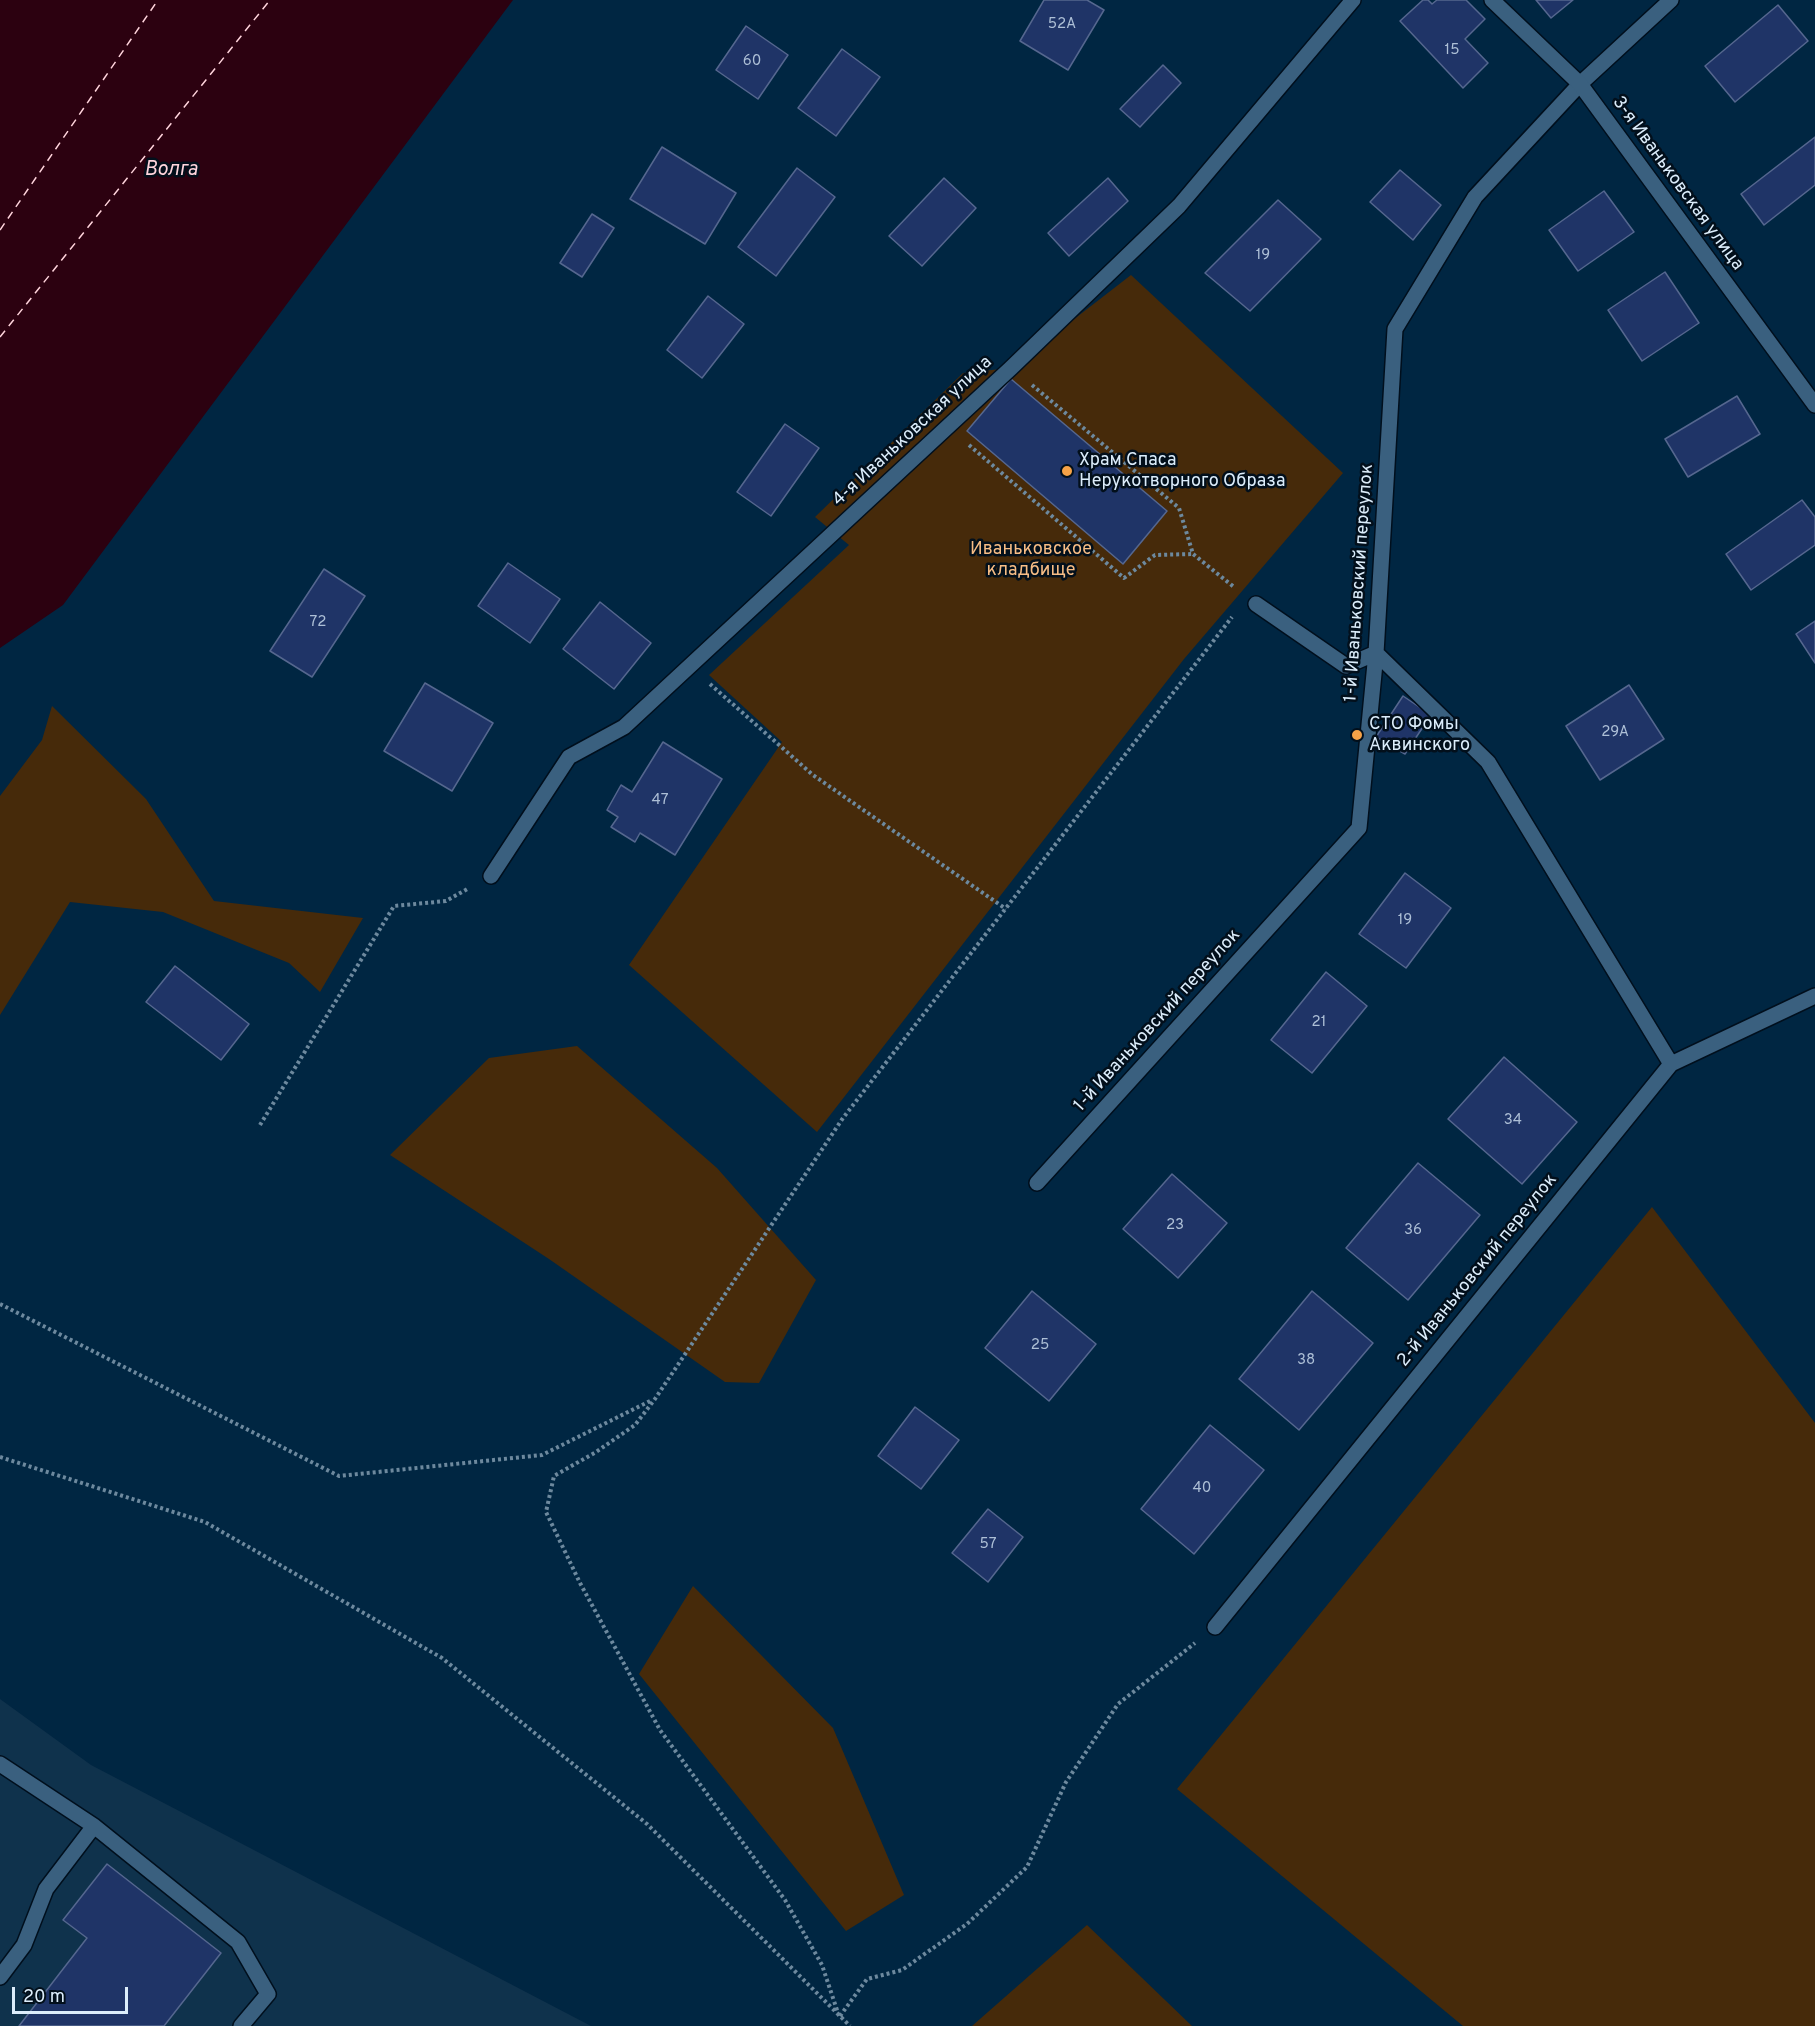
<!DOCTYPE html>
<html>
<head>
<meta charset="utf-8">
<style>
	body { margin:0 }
	#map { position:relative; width:1815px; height:2026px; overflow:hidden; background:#002642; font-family:Overpass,sans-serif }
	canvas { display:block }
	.scale { position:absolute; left:12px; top:1987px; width:116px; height:27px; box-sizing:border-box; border:3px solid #dcedfb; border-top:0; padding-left:8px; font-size:18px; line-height:21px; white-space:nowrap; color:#dcedfb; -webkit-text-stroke:4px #020f1b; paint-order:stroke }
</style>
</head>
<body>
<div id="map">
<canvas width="1815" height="2026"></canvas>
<div class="scale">20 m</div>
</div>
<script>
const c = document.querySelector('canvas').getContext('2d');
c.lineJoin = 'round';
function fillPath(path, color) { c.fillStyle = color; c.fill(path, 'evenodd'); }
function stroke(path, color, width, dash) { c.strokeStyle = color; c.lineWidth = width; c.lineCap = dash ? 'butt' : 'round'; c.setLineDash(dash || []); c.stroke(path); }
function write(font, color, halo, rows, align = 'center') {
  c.font = font + ' Overpass,sans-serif'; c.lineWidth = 5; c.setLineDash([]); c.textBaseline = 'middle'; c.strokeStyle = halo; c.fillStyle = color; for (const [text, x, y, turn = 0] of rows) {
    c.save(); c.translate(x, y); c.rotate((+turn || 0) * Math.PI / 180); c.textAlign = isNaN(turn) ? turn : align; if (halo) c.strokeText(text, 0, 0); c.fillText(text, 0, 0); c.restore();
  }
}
const built = new Path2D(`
	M 0,1699 L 91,1765 L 591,2026 L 0,2026 Z`);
const green = new Path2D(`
	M 1131,275 L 1343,473 L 1184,659 L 817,1132 L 629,965 L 782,742 L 709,675 L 849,545 L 815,517 L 963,373 L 1011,368 Z
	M 52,706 L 146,799 L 214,901 L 363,918 L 320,992 L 289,963 L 163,912 L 70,902 L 0,1015 L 0,796 L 42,740 Z
	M 577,1046 L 717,1168 L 816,1280 L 759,1383 L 725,1382 L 549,1259 L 390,1155 L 489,1058 Z
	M 1652,1207 L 1815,1423 L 1815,2026 L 1463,2026 L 1177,1789 Z
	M 693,1586 L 833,1728 L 904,1895 L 846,1931 L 639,1674 Z
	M 1087,1925 L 1192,2026 L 972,2026 Z`);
const water = new Path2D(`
	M 0,0 L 513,0 L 63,605 L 0,648 Z`);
const ferry = new Path2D(`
	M 0,230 L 158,0
	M 0,337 L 270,0`);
const building = new Path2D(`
	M 1044,0 L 1087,0 L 1104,10 L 1068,70 L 1020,41 Z
	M 1423,0 L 1428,0 L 1432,4 L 1437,0 L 1466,0 L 1485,19 L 1465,39 L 1488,63 L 1463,88 L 1400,21 Z
	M 1536,0 L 1573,0 L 1551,18 Z
	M 1778,5 L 1808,41 L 1735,102 L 1705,66 Z
	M 746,26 L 788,55 L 758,99 L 716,70 Z
	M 842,49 L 880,77 L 836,136 L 798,108 Z
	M 1163,65 L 1181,83 L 1140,127 L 1120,109 Z
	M 1815,137 L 1815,185 L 1764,225 L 1741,194 Z
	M 662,147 L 736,193 L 705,244 L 630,199 Z
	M 797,168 L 835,197 L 776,276 L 738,247 Z
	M 1400,170 L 1441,205 L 1413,240 L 1370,202 Z
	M 944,178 L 976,208 L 922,266 L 889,236 Z
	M 1108,178 L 1128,201 L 1069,256 L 1048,233 Z
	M 1604,191 L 1634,232 L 1578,271 L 1549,230 Z
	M 1278,200 L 1321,239 L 1250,311 L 1205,273 Z
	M 592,214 L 614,228 L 582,277 L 560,263 Z
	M 1665,272 L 1699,323 L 1642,361 L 1608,310 Z
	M 708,296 L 744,324 L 702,378 L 667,350 Z
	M 1011,379 L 1167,511 L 1123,564 L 967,431 Z
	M 1737,396 L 1760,434 L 1688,477 L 1665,439 Z
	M 785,424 L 819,448 L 771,516 L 737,492 Z
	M 1802,500 L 1815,517 L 1815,545 L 1751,590 L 1726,554 Z
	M 508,563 L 560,599 L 530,643 L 478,606 Z
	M 324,569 L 365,596 L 312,677 L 270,651 Z
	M 600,602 L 651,643 L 614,689 L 563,649 Z
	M 1815,621 L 1815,663 L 1796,634 Z
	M 425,683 L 493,723 L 452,791 L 384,751 Z
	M 1629,685 L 1664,739 L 1600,780 L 1566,726 Z
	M 1403,696 L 1431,715 L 1405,754 L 1376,737 Z
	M 663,742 L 722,779 L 675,855 L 640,833 L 635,842 L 611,827 L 618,817 L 607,810 L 621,785 L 632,792 Z
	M 1405,873 L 1451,908 L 1406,968 L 1359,934 Z
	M 175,966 L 249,1024 L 221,1060 L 146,1002 Z
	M 1326,972 L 1367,1006 L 1312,1073 L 1271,1040 Z
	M 1504,1057 L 1577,1122 L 1522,1184 L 1448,1119 Z
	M 1418,1163 L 1480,1215 L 1408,1300 L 1346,1248 Z
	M 1172,1174 L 1227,1223 L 1178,1278 L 1123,1229 Z
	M 1032,1291 L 1096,1344 L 1049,1401 L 985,1348 Z
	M 1312,1291 L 1373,1343 L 1299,1430 L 1239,1379 Z
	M 915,1407 L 959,1440 L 921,1489 L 878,1456 Z
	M 1210,1425 L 1264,1470 L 1194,1554 L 1141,1509 Z
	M 988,1509 L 1023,1537 L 988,1582 L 952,1553 Z
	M 107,1864 L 221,1953 L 164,2026 L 19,2026 L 87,1938 L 63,1920 Z`);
const path = new Path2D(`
	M 1032,385 L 1179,508 L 1193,554 L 1234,587
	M 969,445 L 1124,578 L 1155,555 L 1193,554
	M 710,684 L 813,775 L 1006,909
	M 260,1125 L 394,906 L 446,901 L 469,888
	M 0,1304 L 339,1476 L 542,1455 L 652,1400
	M 0,1457 L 205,1522 L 442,1658 L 647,1824 L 850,2026
	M 839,2016 L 822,1965 L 785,1900 L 660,1730 L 580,1583 L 546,1512 L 554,1476 L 596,1452 L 635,1425 L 655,1399 L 843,1118 L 1232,617
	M 840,2016 L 867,1979 L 902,1970 L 967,1924 L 1027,1867 L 1066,1782 L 1118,1704 L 1195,1643`);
const lane = new Path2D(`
	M 1256,604 L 1346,666 L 1376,653 L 1488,762 L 1671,1064
	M 1037,1183 L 1359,828 L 1376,653 L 1395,329 L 1475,197 L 1580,84 L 1671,0
	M 1215,1627 L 1671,1064 L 1815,996
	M 0,1764 L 94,1826 L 238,1942 L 268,1994 L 241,2026
	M 0,1977 L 24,1945 L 46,1889 L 94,1826`);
const street = new Path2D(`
	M 1492,0 L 1580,84 L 1815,405
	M 491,876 L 569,757 L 624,727 L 1011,368 L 1179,206 L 1353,0`);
const markers = [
	[1067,471,6,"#f6a247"],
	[1357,735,6,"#f6a247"]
];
const numberNames = [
	["52А",1062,25],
	["15",1452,51],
	["60",752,62],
	["19",1263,256],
	["72",318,623],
	["29А",1615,733],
	["47",660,801],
	["19",1405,921],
	["21",1319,1023],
	["34",1513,1121],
	["23",1175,1226],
	["36",1413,1231],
	["25",1040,1346],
	["38",1306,1361],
	["40",1202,1489],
	["57",988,1545]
];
const streetNames = [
	["3-я Иваньковская улица",1677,184,54],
	["4-я Иваньковская улица",913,432,-43],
	["1-й Иваньковский переулок",1360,583,-86],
	["1-й Иваньковский переулок",1158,1021,-48],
	["2-й Иваньковский переулок",1478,1271,-51]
];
const poiNames = [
	["Храм Спаса",1079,461],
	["Нерукотворного Образа",1079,482],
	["СТО Фомы",1369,725],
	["Аквинского",1369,746]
];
const parkNames = [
	["Иваньковское",1031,550],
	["кладбище",1031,571]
];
const waterNames = [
	["Волга",171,171]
];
fillPath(built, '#0f324c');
fillPath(green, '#462a0a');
fillPath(water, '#2c0110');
stroke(ferry, '#ffd4dc', 1.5, [8, 6]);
fillPath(building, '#1f3467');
stroke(building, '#55678f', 1.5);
stroke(lane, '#000f1d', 18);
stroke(street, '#000f1d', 18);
stroke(path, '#6d899e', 4, [3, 3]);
stroke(lane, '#3a607f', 15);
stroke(street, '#3a607f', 15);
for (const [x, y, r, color] of markers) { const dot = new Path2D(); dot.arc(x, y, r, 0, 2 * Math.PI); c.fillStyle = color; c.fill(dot); stroke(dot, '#020f1b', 2); }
write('15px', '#adbfd6', null, numberNames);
write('18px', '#dcedfb', '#020f1b', streetNames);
write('18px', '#dcedfb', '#020f1b', poiNames, 'left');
write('18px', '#f7bd85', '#020f1b', parkNames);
write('italic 20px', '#ffd4dc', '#020f1b', waterNames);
</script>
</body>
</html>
